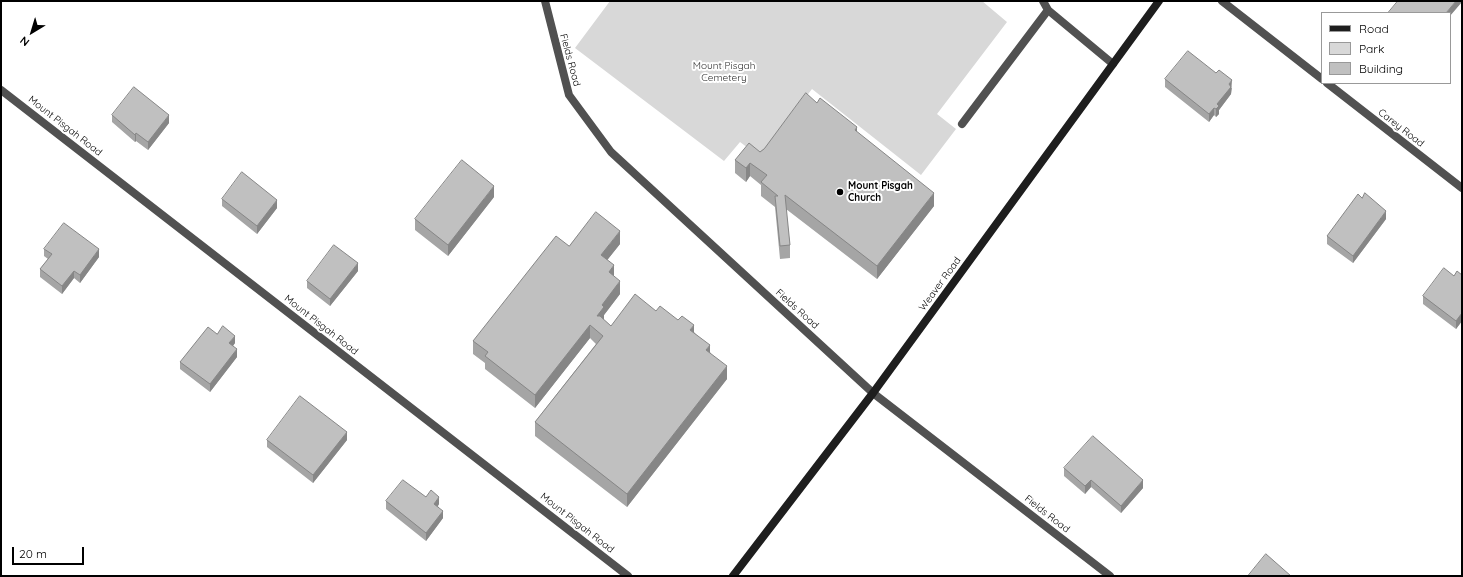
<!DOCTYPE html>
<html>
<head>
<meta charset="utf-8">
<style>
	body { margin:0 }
	#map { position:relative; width:1463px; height:577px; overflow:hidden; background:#fff; font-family:Quicksand,sans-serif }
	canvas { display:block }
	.frame { position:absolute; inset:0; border:2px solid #000; pointer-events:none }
	.legend { position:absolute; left:1321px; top:12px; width:130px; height:72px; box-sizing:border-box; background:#fff; border:1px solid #999; margin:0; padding:5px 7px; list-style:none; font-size:12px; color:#000 }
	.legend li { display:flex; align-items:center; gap:8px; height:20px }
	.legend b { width:20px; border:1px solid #999 }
	.north { position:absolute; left:12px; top:12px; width:40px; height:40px; -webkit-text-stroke:3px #fff; paint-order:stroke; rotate:218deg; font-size:11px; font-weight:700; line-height:16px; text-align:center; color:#000 }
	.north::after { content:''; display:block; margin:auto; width:14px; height:18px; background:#000; clip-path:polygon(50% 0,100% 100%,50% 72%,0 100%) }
	.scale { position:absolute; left:12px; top:547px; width:72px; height:18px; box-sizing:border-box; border:2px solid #000; border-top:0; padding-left:5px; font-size:12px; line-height:14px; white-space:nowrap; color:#000; -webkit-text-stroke:3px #fff; paint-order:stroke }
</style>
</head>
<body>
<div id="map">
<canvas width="1463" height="577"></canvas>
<div class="frame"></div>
<ul class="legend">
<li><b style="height:5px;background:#1e1e1e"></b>Road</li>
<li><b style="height:11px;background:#d8d8d8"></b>Park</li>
<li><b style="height:11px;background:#c0c0c0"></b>Building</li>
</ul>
<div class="north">N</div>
<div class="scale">20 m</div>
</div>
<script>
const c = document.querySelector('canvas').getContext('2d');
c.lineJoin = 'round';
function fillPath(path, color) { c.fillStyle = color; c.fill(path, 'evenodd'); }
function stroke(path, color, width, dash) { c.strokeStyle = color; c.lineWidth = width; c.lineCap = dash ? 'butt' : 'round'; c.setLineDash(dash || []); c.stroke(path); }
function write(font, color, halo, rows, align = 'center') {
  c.font = font + ' Quicksand,sans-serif'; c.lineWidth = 4; c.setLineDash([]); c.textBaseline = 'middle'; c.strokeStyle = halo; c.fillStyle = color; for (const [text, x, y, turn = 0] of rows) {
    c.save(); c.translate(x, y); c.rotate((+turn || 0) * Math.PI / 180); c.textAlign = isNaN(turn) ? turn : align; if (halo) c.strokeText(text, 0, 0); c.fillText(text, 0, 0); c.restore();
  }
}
const green = new Path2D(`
	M 610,1 L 982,1 L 1007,22 L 937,114 L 956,129 L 921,175 L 812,89 L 760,157 L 740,142 L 724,161 L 575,48 Z`);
const service = new Path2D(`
	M 1043,1 L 1048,10
	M 962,124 L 1048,10 L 1113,64`);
const minor = new Path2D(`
	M 545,1 L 569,95 L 611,152 L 873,393
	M 1222,1 L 1322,79
	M 1327,83 L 1462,188
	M 1,90 L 628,576`);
const tertiary = new Path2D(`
	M 873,393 L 1110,576`);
const secondary = new Path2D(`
	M 733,576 L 873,393 L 1159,1`);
const wall = new Path2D(`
	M 1165,79 L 1232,88 L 1231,94 L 1219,110 L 1219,114 L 1216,117 L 1214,115 L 1209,122 L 1165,87 Z
	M 817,103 L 857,132 L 934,206 L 877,279 L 786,209 L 790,245 L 790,258 L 780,259 L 775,207 L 761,196 L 761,185 L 750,176 L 746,182 L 735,173 L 735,160 L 760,152 Z
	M 112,115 L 169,123 L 148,150 L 136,141 L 135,142 L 112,122 Z
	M 494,197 L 448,256 L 415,230 L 415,219 Z
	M 222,199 L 277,208 L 257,234 L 222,206 Z
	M 1386,219 L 1353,263 L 1327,244 L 1327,236 Z
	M 620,244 L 607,260 L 614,276 L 620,294 L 604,315 L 604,320 L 611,326 L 656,311 L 694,332 L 710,352 L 727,379 L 627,507 L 535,436 L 535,422 L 596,344 L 590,338 L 535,408 L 485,369 L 485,363 L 473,354 L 473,341 L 569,246 Z
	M 44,249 L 99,257 L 80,283 L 74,278 L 62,294 L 40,277 L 40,269 L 48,259 L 44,256 Z
	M 358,271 L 330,306 L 307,288 L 307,281 Z
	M 1462,275 L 1462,321 L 1456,329 L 1423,304 L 1423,296 L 1454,276 Z
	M 217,334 L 235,343 L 233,346 L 237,357 L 210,392 L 180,369 L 180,362 Z
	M 267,440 L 347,440 L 313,483 L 267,447 Z
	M 1064,468 L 1143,488 L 1121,513 L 1091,487 L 1085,494 L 1064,476 Z
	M 426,497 L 439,504 L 438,506 L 443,518 L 426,541 L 386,509 L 386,501 Z`);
const shadedWall = new Path2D(`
	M 1456,1 L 1462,1 L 1462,2 L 1450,16 L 1450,13 L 1446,13 Z
	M 1232,80 L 1231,94 L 1219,110 L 1219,114 L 1216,117 L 1216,109 L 1217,104 L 1229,84 Z
	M 1214,108 L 1214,115 L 1209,122 L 1209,114 Z
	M 169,115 L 169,123 L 148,150 L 148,142 Z
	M 857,127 L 857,140 L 855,130 Z
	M 136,133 L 136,141 L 135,142 L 135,135 Z
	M 750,163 L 750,176 L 746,182 L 746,168 Z
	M 494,186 L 494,197 L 448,256 L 448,245 Z
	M 934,193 L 934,206 L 877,279 L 877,266 Z
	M 277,200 L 277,208 L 257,234 L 257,226 Z
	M 1386,211 L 1386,219 L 1353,263 L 1353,256 Z
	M 620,231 L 620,244 L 601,268 L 601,255 Z
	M 99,249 L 99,257 L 80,283 L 80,275 Z
	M 358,263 L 358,271 L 330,306 L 330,299 Z
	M 614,265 L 614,279 L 609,272 Z
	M 74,271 L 74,278 L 62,294 L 62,286 Z
	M 620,281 L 620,294 L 604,315 L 604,320 L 597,316 L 602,305 Z
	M 1462,313 L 1462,321 L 1456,329 L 1456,321 Z
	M 590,325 L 590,338 L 535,408 L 535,395 Z
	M 694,325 L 694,338 L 690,330 Z
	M 235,336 L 235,343 L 229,351 L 229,343 Z
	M 710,345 L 710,358 L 706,350 Z
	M 237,349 L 237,357 L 210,392 L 210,384 Z
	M 727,366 L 727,379 L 627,507 L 627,494 Z
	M 347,432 L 347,440 L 313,483 L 313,475 Z
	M 1091,480 L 1091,487 L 1085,494 L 1085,486 Z
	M 1143,480 L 1143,488 L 1121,513 L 1121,506 Z
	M 439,497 L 439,504 L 434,511 L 434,504 Z
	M 443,511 L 443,518 L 426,541 L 426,533 Z`);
const building = new Path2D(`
	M 1398,1 L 1456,1 L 1446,13 L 1388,13 Z
	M 1188,51 L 1216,73 L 1219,70 L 1232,80 L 1229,84 L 1231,87 L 1217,104 L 1219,106 L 1216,109 L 1214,108 L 1209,114 L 1165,79 Z
	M 134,87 L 169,115 L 148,142 L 136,133 L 135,135 L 112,115 Z
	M 806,93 L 817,103 L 820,98 L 857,127 L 855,130 L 934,193 L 877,266 L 785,195 L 790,245 L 780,246 L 775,196 L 778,196 L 761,182 L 767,175 L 750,163 L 746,168 L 735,160 L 749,143 L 760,152 L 764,149 Z
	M 462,160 L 494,186 L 448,245 L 415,219 Z
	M 242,172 L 277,200 L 257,226 L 222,199 Z
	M 1365,193 L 1386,211 L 1353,256 L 1327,236 L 1358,194 L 1362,198 Z
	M 596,212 L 620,231 L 601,255 L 614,265 L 609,272 L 620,281 L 602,305 L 604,307 L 597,316 L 600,316 L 611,326 L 635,294 L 656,311 L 660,306 L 678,320 L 682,316 L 694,325 L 690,330 L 710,345 L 706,350 L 727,366 L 627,494 L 535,422 L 603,336 L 590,325 L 535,395 L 485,356 L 488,352 L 473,341 L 556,236 L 569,246 Z
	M 64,223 L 99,249 L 80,275 L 74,271 L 62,286 L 40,269 L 52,254 L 44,249 Z
	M 334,245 L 358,263 L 330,299 L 307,281 Z
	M 1444,268 L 1454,276 L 1457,271 L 1462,275 L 1462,313 L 1456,321 L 1423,296 Z
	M 223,326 L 235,336 L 229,343 L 237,349 L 210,384 L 180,362 L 208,327 L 217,334 Z
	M 300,396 L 347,432 L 313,475 L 267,440 Z
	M 1093,436 L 1143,480 L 1121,506 L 1091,480 L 1085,486 L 1064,468 Z
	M 403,480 L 426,497 L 431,490 L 439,497 L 434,504 L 443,511 L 426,533 L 386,501 Z
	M 1266,554 L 1291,576 L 1248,576 Z`);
const markers = [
	[840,192,4,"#000"]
];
const streetNames = [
	["Fields Road",570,60,75],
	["Mount Pisgah Road",65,126,38],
	["Carey Road",1401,128,38],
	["Weaver Road",940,284,-54],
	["Fields Road",797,309,42],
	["Mount Pisgah Road",321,325,38],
	["Fields Road",1047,514,38],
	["Mount Pisgah Road",577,523,38]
];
const parkNames = [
	["Mount Pisgah",724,66],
	["Cemetery",724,78]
];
const poiNames = [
	["Mount Pisgah",848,186],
	["Church",848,198]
];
fillPath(green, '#d8d8d8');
stroke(service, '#515151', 8);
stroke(minor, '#515151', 8);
stroke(tertiary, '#515151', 8);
stroke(secondary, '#1e1e1e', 8);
fillPath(wall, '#a5a5a5');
fillPath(shadedWall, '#868686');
fillPath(building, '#c0c0c0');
stroke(building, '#868686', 1);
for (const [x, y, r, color] of markers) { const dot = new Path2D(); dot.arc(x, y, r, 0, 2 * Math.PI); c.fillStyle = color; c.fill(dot); stroke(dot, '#fff', 1.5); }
write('10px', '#000', '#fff', streetNames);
write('10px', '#2f2f2f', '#fff', parkNames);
write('bold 10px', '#000', '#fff', poiNames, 'left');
</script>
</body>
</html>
